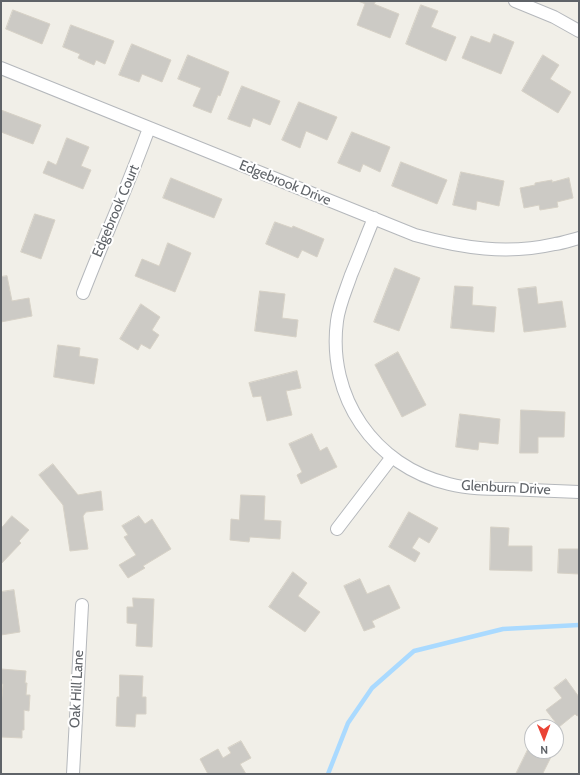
<!DOCTYPE html>
<html>
<head>
<meta charset="utf-8">
<style>
	body { margin:0 }
	#map { position:relative; width:580px; height:775px; overflow:hidden; background:#f1efe8; font-family:Cabin,sans-serif }
	canvas { display:block }
	.frame { position:absolute; inset:0; border:2px solid #5f6368; pointer-events:none }
	.north { position:absolute; left:524px; top:719px; width:40px; height:40px; box-sizing:border-box; background:#fff; border:1px solid #bfc1c3; border-radius:50%; rotate:179deg; font-size:11px; font-weight:700; line-height:16px; text-align:center; color:#5f6368 }
	.north::after { content:''; display:block; margin:auto; width:14px; height:18px; background:#ea4335; clip-path:polygon(50% 0,100% 100%,50% 72%,0 100%) }
</style>
</head>
<body>
<div id="map">
<canvas width="580" height="775"></canvas>
<div class="frame"></div>
<div class="north">N</div>
</div>
<script>
const c = document.querySelector('canvas').getContext('2d');
c.lineJoin = 'round';
function stroke(path, color, width, dash) { c.strokeStyle = color; c.lineWidth = width; c.lineCap = dash ? 'butt' : 'round'; c.setLineDash(dash || []); c.stroke(path); }
function fillPath(path, color) { c.fillStyle = color; c.fill(path, 'evenodd'); }
function write(font, color, halo, rows, align = 'center') {
  c.font = font + ' Cabin,sans-serif'; c.lineWidth = 4; c.setLineDash([]); c.textBaseline = 'middle'; c.strokeStyle = halo; c.fillStyle = color; for (const [text, x, y, turn = 0] of rows) {
    c.save(); c.translate(x, y); c.rotate((+turn || 0) * Math.PI / 180); c.textAlign = isNaN(turn) ? turn : align; if (halo) c.strokeText(text, 0, 0); c.fillText(text, 0, 0); c.restore();
  }
}
const stream = new Path2D(`
	M 328,774 L 348,723 L 372,688 L 414,651 L 503,629 L 579,625`);
const building = new Path2D(`
	M 358,1 L 376,1 L 374,4 L 399,14 L 390,38 L 357,25 L 365,4 Z
	M 421,5 L 438,11 L 431,27 L 456,37 L 446,61 L 406,44 Z
	M 13,10 L 50,24 L 42,44 L 6,29 Z
	M 71,25 L 114,41 L 105,64 L 96,60 L 94,65 L 78,58 L 80,54 L 63,47 Z
	M 494,34 L 514,42 L 501,74 L 462,58 L 471,36 L 490,43 Z
	M 132,44 L 171,60 L 162,82 L 142,74 L 139,82 L 119,75 Z
	M 188,55 L 229,72 L 220,96 L 218,95 L 211,113 L 193,106 L 201,88 L 178,79 Z
	M 543,55 L 559,65 L 550,79 L 571,92 L 558,113 L 522,91 Z
	M 242,86 L 280,101 L 270,125 L 253,118 L 250,127 L 228,119 Z
	M 299,102 L 337,117 L 327,140 L 306,131 L 300,148 L 282,140 Z
	M 1,110 L 41,125 L 33,144 L 1,132 Z
	M 352,132 L 390,147 L 380,172 L 363,164 L 360,172 L 338,163 Z
	M 67,138 L 89,147 L 81,166 L 91,170 L 83,189 L 43,173 L 48,161 L 56,165 Z
	M 401,162 L 447,180 L 437,204 L 392,186 Z
	M 461,172 L 504,181 L 499,206 L 477,201 L 476,210 L 453,205 Z
	M 171,178 L 222,199 L 214,218 L 163,198 Z
	M 569,178 L 573,198 L 557,202 L 558,207 L 540,210 L 539,205 L 524,208 L 520,188 L 535,185 L 535,183 L 552,180 L 552,182 Z
	M 35,214 L 55,220 L 41,259 L 21,252 Z
	M 275,222 L 292,228 L 293,226 L 324,239 L 317,257 L 302,250 L 298,258 L 266,244 Z
	M 168,243 L 191,253 L 175,292 L 135,276 L 142,259 L 159,266 Z
	M 395,268 L 420,278 L 399,331 L 374,322 Z
	M 7,276 L 12,301 L 29,298 L 32,316 L 1,322 L 1,277 Z
	M 455,286 L 473,287 L 472,305 L 496,307 L 494,332 L 451,328 Z
	M 536,287 L 538,304 L 562,301 L 566,327 L 524,332 L 518,289 Z
	M 260,291 L 285,294 L 282,318 L 298,320 L 296,337 L 255,331 Z
	M 141,304 L 160,317 L 152,330 L 159,335 L 150,349 L 141,344 L 138,350 L 120,339 Z
	M 58,345 L 80,348 L 79,356 L 98,359 L 94,384 L 54,377 Z
	M 398,352 L 426,405 L 402,417 L 375,365 Z
	M 297,371 L 301,388 L 286,391 L 292,415 L 267,421 L 261,396 L 253,397 L 249,383 Z
	M 521,410 L 565,412 L 564,437 L 538,437 L 538,453 L 520,453 Z
	M 460,414 L 500,419 L 498,444 L 479,442 L 478,450 L 456,447 Z
	M 312,434 L 320,451 L 327,447 L 337,467 L 301,484 L 297,475 L 302,472 L 289,444 Z
	M 53,464 L 78,495 L 101,491 L 103,510 L 86,512 L 83,516 L 88,549 L 70,551 L 63,505 L 39,475 Z
	M 241,495 L 265,496 L 264,520 L 281,521 L 280,539 L 250,537 L 249,542 L 230,540 L 231,519 L 239,520 Z
	M 409,512 L 438,528 L 429,543 L 419,537 L 412,548 L 420,553 L 415,562 L 389,547 Z
	M 12,516 L 29,530 L 19,541 L 21,543 L 1,564 L 1,526 L 2,527 Z
	M 139,516 L 145,524 L 152,519 L 171,549 L 143,566 L 145,568 L 128,578 L 119,565 L 136,555 L 124,537 L 128,535 L 122,526 Z
	M 491,527 L 509,528 L 508,546 L 532,546 L 532,571 L 490,570 Z
	M 559,549 L 579,549 L 579,574 L 558,573 Z
	M 293,572 L 307,583 L 298,596 L 320,612 L 305,632 L 269,607 Z
	M 360,579 L 367,594 L 389,585 L 400,608 L 372,621 L 375,627 L 364,631 L 344,586 Z
	M 14,590 L 20,632 L 1,635 L 1,592 Z
	M 133,598 L 154,599 L 152,647 L 136,646 L 137,624 L 127,623 L 127,607 L 133,607 Z
	M 1,669 L 26,671 L 25,683 L 27,683 L 26,695 L 30,695 L 29,711 L 24,710 L 24,730 L 22,730 L 22,738 L 1,737 L 1,711 L 3,684 L 1,684 Z
	M 120,675 L 143,676 L 142,697 L 146,697 L 146,714 L 136,714 L 135,727 L 116,726 L 117,697 L 119,697 Z
	M 566,679 L 579,697 L 579,715 L 577,716 L 575,714 L 559,727 L 546,710 L 562,698 L 554,688 Z
	M 241,741 L 251,758 L 240,764 L 246,774 L 208,774 L 200,759 L 218,749 L 223,758 L 231,753 L 228,748 Z
	M 532,741 L 532,751 L 554,751 L 543,773 L 546,774 L 516,774 Z`);
const street = new Path2D(`
	M 515,1 L 554,17 L 579,31
	M 1,68 L 415,235 C 462,248 507,255 555,244 C 563,243 571,240 579,238
	M 374,218 C 366,237 359,256 351,275 C 346,290 339,305 337,321 C 327,397 374,466 449,484 C 468,489 487,489 506,489 C 531,490 555,491 579,492
	M 83,293 C 104,238 129,184 149,128
	M 337,529 L 392,457
	M 73,774 L 82,605`);
const streetNames = [
	["Edgebrook Drive",285,183,22],
	["Edgebrook Court",116,211,-67],
	["Glenburn Drive",506,488,3],
	["Oak Hill Lane",77,689,-87]
];
stroke(stream, '#aadaff', 4.5);
fillPath(building, '#cccac5');
stroke(building, '#d6d1c6', 1);
stroke(street, '#b5b8bc', 14);
stroke(street, '#fff', 12);
write('14px', '#5f6368', '#fff', streetNames);
</script>
</body>
</html>
